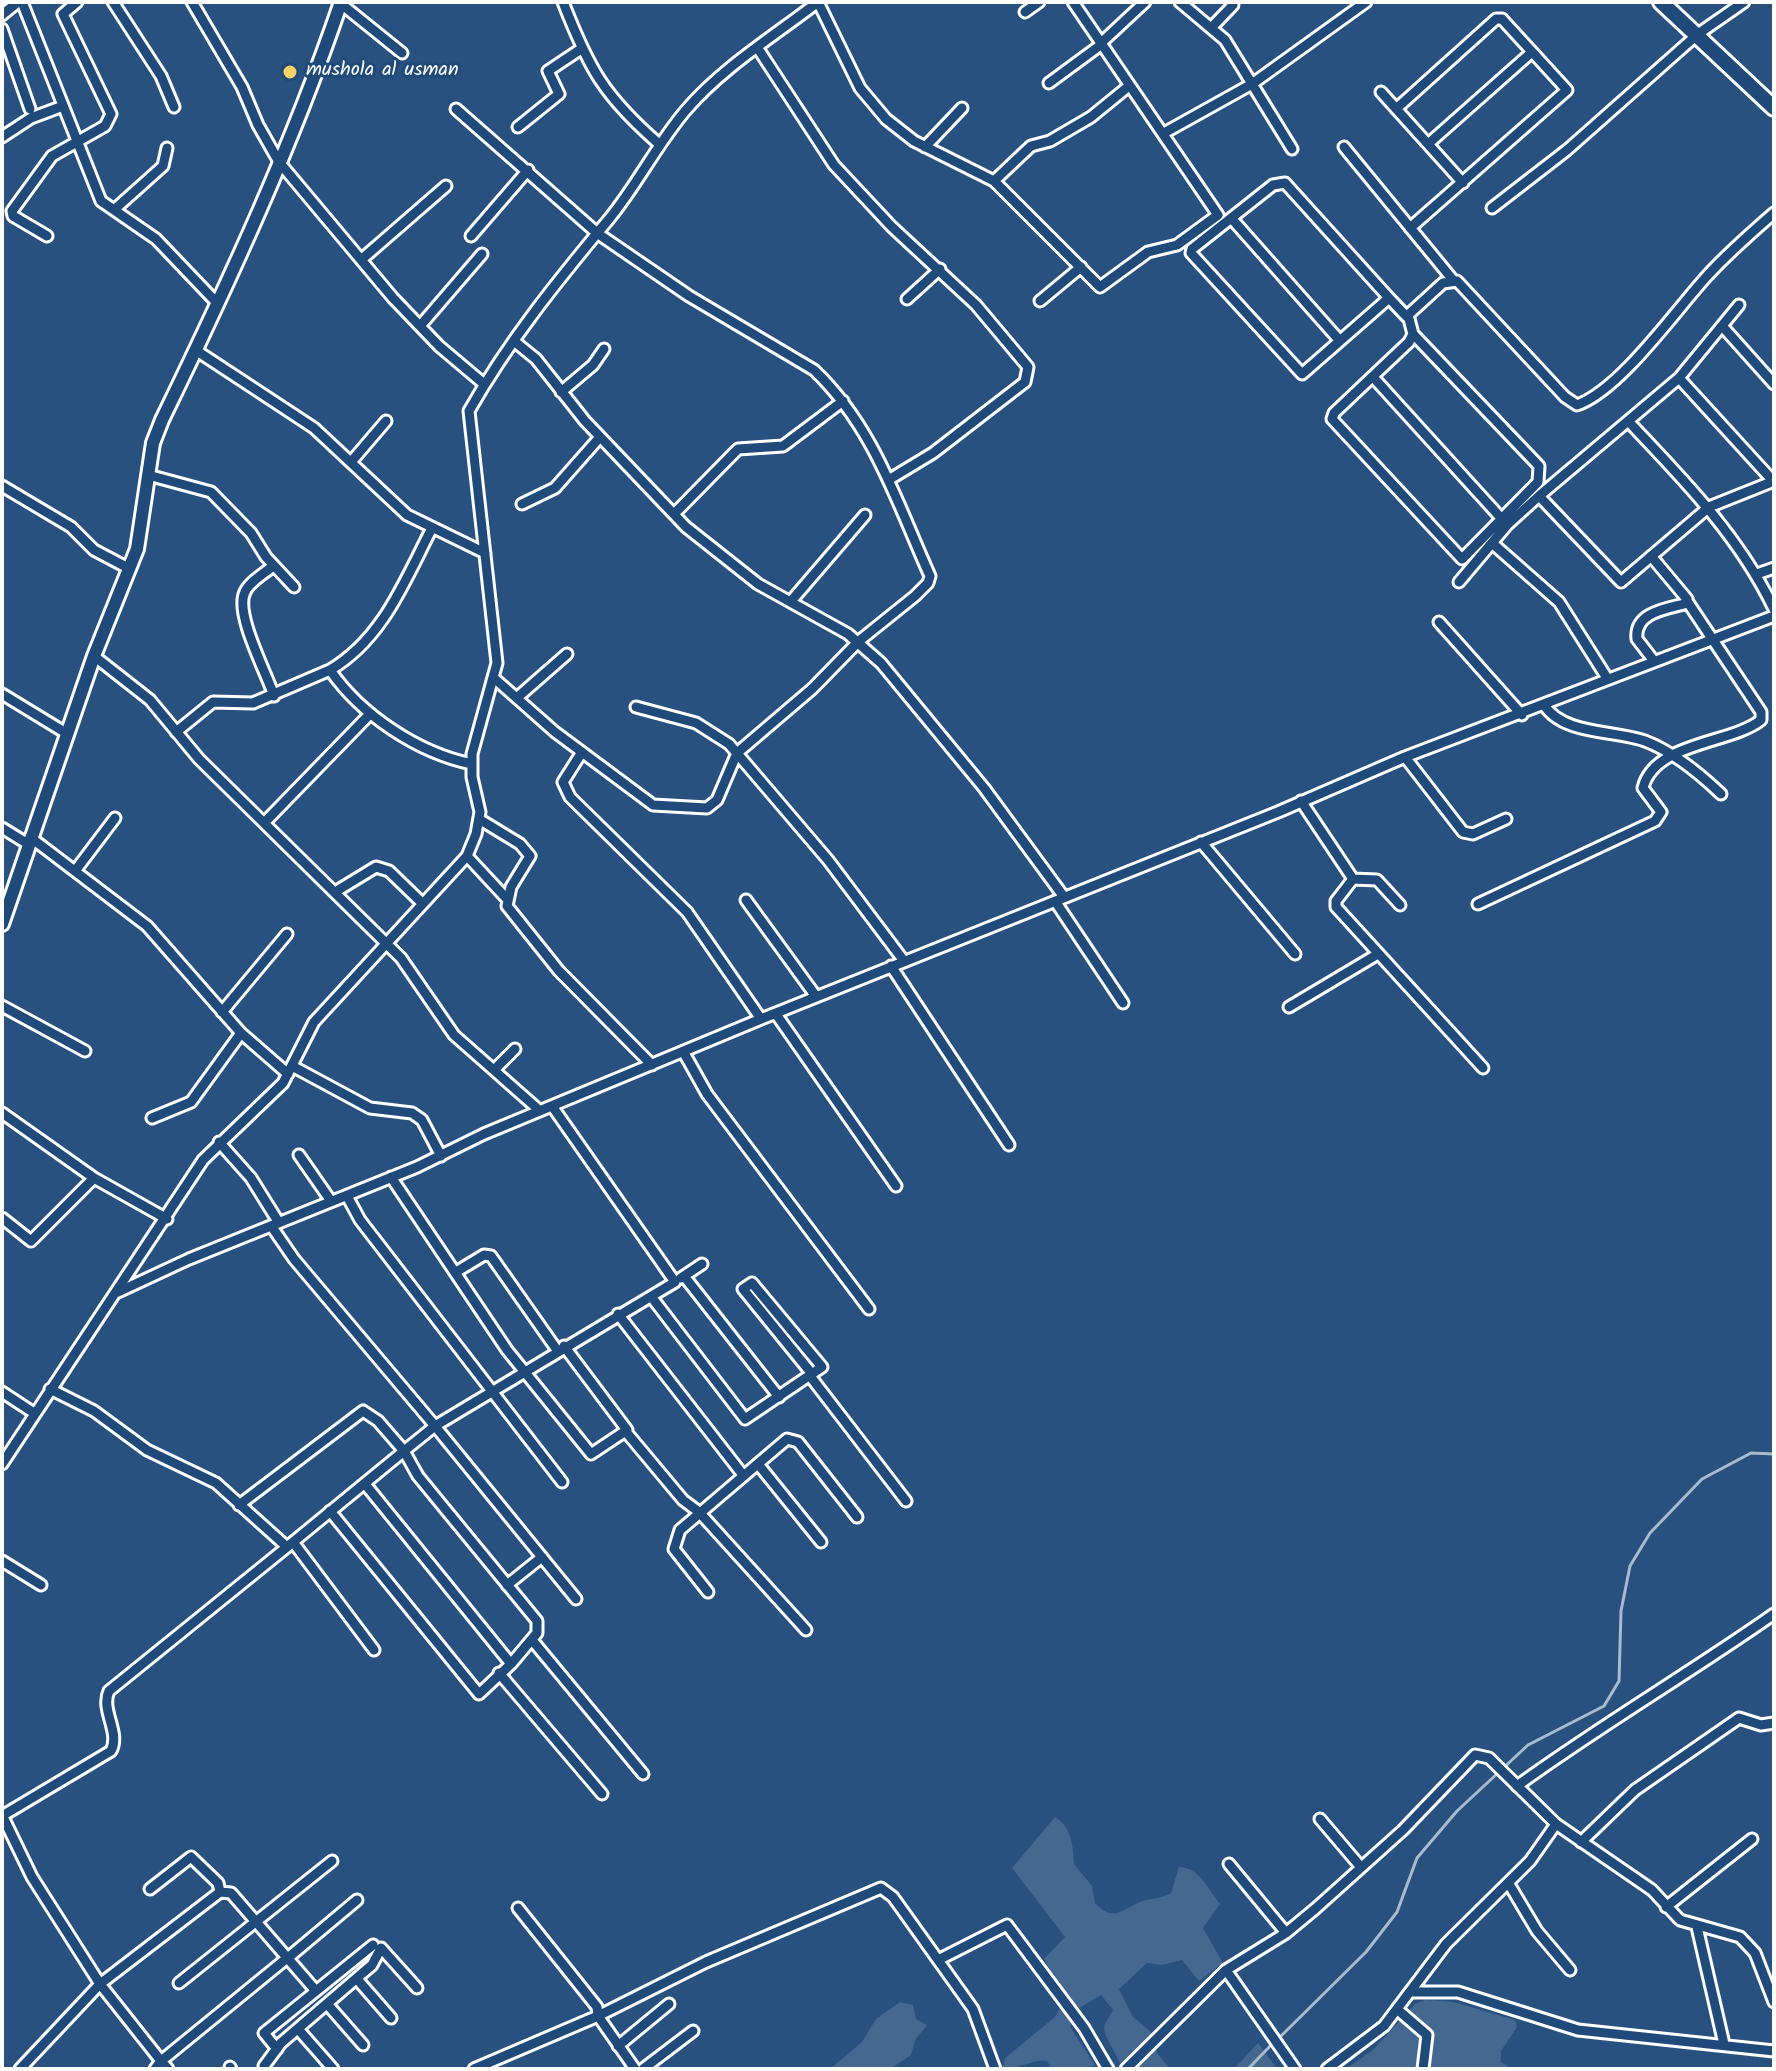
<!DOCTYPE html>
<html>
<head>
<meta charset="utf-8">
<style>
	body { margin:0 }
	#map { position:relative; width:1776px; height:2071px; overflow:hidden; background:#28517f; font-family:Kalam,sans-serif }
	canvas { display:block }
	.frame { position:absolute; inset:0; border:4px solid #fff; pointer-events:none }
</style>
</head>
<body>
<div id="map">
<canvas width="1776" height="2071"></canvas>
<div class="frame"></div>
</div>
<script>
const c = document.querySelector('canvas').getContext('2d');
c.lineJoin = 'round';
function fillPath(path, color) { c.fillStyle = color; c.fill(path, 'evenodd'); }
function stroke(path, color, width, dash) { c.strokeStyle = color; c.lineWidth = width; c.lineCap = dash ? 'butt' : 'round'; c.setLineDash(dash || []); c.stroke(path); }
function write(font, color, halo, rows, align = 'center') {
  c.font = font + ' Kalam,sans-serif'; c.lineWidth = 6; c.setLineDash([]); c.textBaseline = 'middle'; c.strokeStyle = halo; c.fillStyle = color; for (const [text, x, y, turn = 0] of rows) {
    c.save(); c.translate(x, y); c.rotate((+turn || 0) * Math.PI / 180); c.textAlign = isNaN(turn) ? turn : align; if (halo) c.strokeText(text, 0, 0); c.fillText(text, 0, 0); c.restore();
  }
}
const green = new Path2D(`
	M 1055,1817 C 1072,1827 1073,1846 1074,1864 L 1092,1886 L 1095,1903 C 1113,1922 1120,1911 1140,1902 C 1150,1898 1161,1899 1171,1893 L 1179,1867 C 1199,1867 1208,1889 1220,1904 L 1203,1928 L 1223,1963 L 1199,1981 L 1182,1960 L 1162,1965 L 1147,1963 L 1119,1989 L 1133,2017 L 1151,2032 L 1157,2053 L 1170,2069 L 1123,2069 L 1105,2034 L 1104,2026 L 1113,2010 L 1101,1995 L 1078,2009 L 1070,2027 L 1095,2065 L 1087,2069 L 1052,2069 L 1047,2061 C 1030,2059 1019,2071 1003,2067 L 1005,2058 L 1055,2017 L 1066,1997 L 1044,1959 L 1065,1937 L 1012,1868 Z
	M 1425,2000 L 1454,2002 L 1515,2020 L 1517,2027 L 1501,2051 L 1501,2062 L 1512,2069 L 1346,2069 L 1373,2050 L 1415,2004 Z
	M 900,2002 L 913,2005 L 916,2019 L 927,2025 L 915,2040 L 911,2055 L 890,2069 L 830,2069 L 862,2042 L 876,2019 Z
	M 1258,2043 L 1275,2066 L 1272,2069 L 1234,2069 Z`);
const stream = new Path2D(`
	M 1279,2038 L 1366,1952 L 1397,1912 L 1417,1858 L 1457,1811 L 1528,1745 L 1604,1706 L 1619,1681 L 1621,1611 L 1630,1566 L 1650,1533 L 1702,1479 L 1751,1453 L 1774,1454
	M 1248,2069 L 1273,2043`);
const minor = new Path2D(`
	M 22,2 L 101,201 L 156,239 L 217,303
	M 113,2 L 161,76 L 174,107
	M 192,2 L 242,87 L 258,125 L 279,162 L 393,298 L 439,346 L 484,384
	M 563,2 C 589,69 604,96 659,144
	M 818,2 L 860,88 L 886,119 L 914,141 L 994,181 L 1100,287 L 1148,252 L 1177,245 L 1218,215 L 1073,2
	M 1180,2 L 1225,40 L 1292,149
	M 340,3 L 402,53
	M 1025,12 L 1039,2
	M 2,15 L 18,2
	M 1211,28 L 1233,5
	M 2,29 L 30,109
	M 1101,43 L 1145,2
	M 757,47 L 834,165 L 892,227 L 976,305 L 1028,367 L 1025,382 L 933,453 L 890,479
	M 1049,83 L 1102,44
	M 1381,92 L 1463,183
	M 456,109 L 597,233 L 689,296 L 814,370 C 874,427 897,503 930,576 L 928,583 L 915,596 L 859,641 L 812,689 L 737,753 L 717,800 L 707,808 L 653,805 L 555,732 L 495,679
	M 1396,109 L 1496,19 L 1502,19 L 1567,90 L 1410,228
	M 518,127 L 559,94 L 548,71 L 581,49
	M 1164,133 L 1252,84 L 1366,2
	M 2,137 L 31,118 L 63,106
	M 1428,144 L 1532,52
	M 925,147 L 962,108
	M 1344,147 L 1453,280
	M 994,181 L 1031,146 L 1050,141 L 1091,117 L 1129,86
	M 1492,208 L 1567,150 L 1698,34 L 1744,2
	M 115,209 L 163,166 L 167,148
	M 1232,219 L 1340,341
	M 47,236 L 13,216 L 12,211 L 52,156 L 105,126 L 111,114 L 63,14 L 77,2
	M 471,236 L 528,170
	M 362,259 L 446,186
	M 1389,298 L 1285,183 L 1273,185 L 1192,249 L 1191,253 L 1302,374 L 1389,298 L 1407,317
	M 907,299 L 940,269
	M 1040,301 L 1081,267
	M 1739,305 L 1679,378 L 1539,496 L 1621,582 L 1709,507 L 1774,481
	M 420,326 L 482,254
	M 1723,327 L 1774,384
	M 1413,334 L 1539,466 L 1538,482 L 1462,559 L 1332,419 L 1334,413 L 1409,342 L 1413,334 L 1408,315 L 1443,283 L 1457,281 L 1565,397 L 1577,405 C 1620,390 1675,311 1707,276 C 1728,253 1751,233 1774,213
	M 514,341 L 536,359 L 585,421 L 686,527 L 758,584 L 848,634 L 881,663 L 984,788 L 1064,897
	M 197,351 L 314,428 L 407,515 L 485,553
	M 1373,377 L 1501,518
	M 1679,378 L 1773,481
	M 561,392 L 593,365 L 604,349
	M 1628,421 C 1684,480 1739,536 1774,609
	M 351,462 L 386,421
	M 148,475 L 211,492 L 251,533 L 266,557 L 294,587
	M 2,486 L 71,527 L 94,550 L 130,569
	M 522,504 L 555,488 L 600,437
	M 674,514 L 738,449 L 783,446 L 843,401
	M 1492,543 L 1559,602 L 1607,678
	M 1651,556 L 1687,599 L 1684,604 C 1665,609 1634,613 1637,639 L 1654,661
	M 273,566 C 265,573 249,582 245,592 C 234,613 267,674 274,696
	M 1757,574 L 1774,568
	M 1459,582 L 1507,525 L 1539,496
	M 792,600 L 865,515
	M 1439,622 L 1522,715
	M 94,656 L 150,700 L 199,759 L 401,958 L 454,1035 L 539,1110
	M 330,670 C 383,639 405,580 432,528
	M 2,694 L 66,733
	M 519,696 L 567,654
	M 1544,705 C 1563,735 1614,730 1645,741 C 1674,752 1699,773 1721,794
	M 636,707 L 696,723 L 729,744 L 828,860 L 904,961
	M 176,732 L 213,702 L 253,703 L 330,670 C 361,715 418,753 472,764
	M 1405,757 L 1463,832 L 1473,834 L 1506,819
	M 1301,801 L 1353,879 L 1336,901 L 1336,907 L 1483,1068
	M 479,819 L 520,844 L 530,856 L 511,887 L 507,906 L 559,971 L 652,1065
	M 265,822 L 370,714
	M 2,828 L 28,844
	M 30,837 L 147,926 L 241,1033 L 288,1074
	M 1201,842 L 1295,954
	M 467,856 L 506,898
	M 75,871 L 115,818
	M 1353,879 L 1377,880 L 1400,905
	M 335,892 L 376,867 L 389,871 L 422,903
	M 746,900 L 815,995
	M 1055,901 L 1123,1003
	M 1478,904 L 1655,821 L 1661,812 L 1643,788 C 1654,742 1731,744 1761,720 L 1761,712 L 1687,601
	M 891,966 L 1009,1145
	M 2,1006 L 85,1051
	M 1289,1007 L 1378,954
	M 222,1012 L 287,934
	M 776,1014 L 896,1186
	M 761,1019 L 1278,812 L 1405,757 L 1774,616
	M 684,1053 L 707,1094 L 869,1309
	M 292,1066 L 370,1108 L 412,1113 L 422,1120 L 441,1156
	M 494,1070 L 515,1049
	M 552,1106 L 675,1282 L 435,1426 L 576,1599
	M 2,1113 L 94,1178 L 167,1219
	M 152,1118 L 191,1102 L 241,1033
	M 219,1142 L 251,1178 L 279,1223
	M 299,1155 L 331,1201
	M 391,1177 L 507,1350 L 591,1454 L 627,1430 L 564,1346
	M 347,1196 L 360,1220 L 562,1482
	M 2,1218 L 31,1241 L 94,1178
	M 272,1227 L 294,1259 L 435,1426 L 404,1451 L 418,1476 L 537,1621 L 537,1633 L 511,1664 L 479,1694 L 330,1511
	M 456,1272 L 484,1255 L 491,1256 L 557,1350
	M 684,1276 L 779,1397
	M 681,1278 L 702,1264
	M 116,1293 L 189,1259 L 417,1167 L 484,1134 L 761,1019 L 687,912 L 570,797 L 563,782 L 582,752
	M 653,1299 L 745,1419 L 822,1367 L 752,1283 L 743,1289 L 812,1374
	M 618,1314 L 743,1475
	M 810,1376 L 906,1501
	M 50,1389 L 94,1411 L 147,1450 L 216,1483 L 287,1547 L 404,1451 L 378,1421 L 363,1411 L 239,1505
	M 2,1392 L 34,1413
	M 627,1433 L 683,1500 L 699,1512 L 806,1630
	M 2,1464 L 203,1160 L 283,1083 L 314,1022 L 467,856 L 476,834 L 480,812 L 472,777 L 472,754 L 497,663 L 469,411 C 508,342 558,280 609,219 C 637,185 657,144 686,110 C 723,67 774,36 818,2
	M 758,1464 L 821,1542
	M 365,1484 L 511,1664
	M 293,1542 L 374,1650
	M 2,1561 L 41,1585
	M 507,1585 L 542,1557
	M 708,1592 L 674,1549 L 680,1530 L 787,1439 L 798,1442 L 857,1517
	M 532,1640 L 643,1774
	M 499,1673 L 602,1794
	M 1517,1786 C 1601,1725 1690,1673 1774,1614
	M 2,1815 L 32,1877 L 100,1984 L 20,2069
	M 2,1816 L 111,1751 C 121,1732 100,1710 109,1691 L 287,1547
	M 1320,1819 L 1360,1866
	M 1581,1842 L 1635,1790 L 1739,1718 L 1761,1725 L 1774,1723
	M 1229,1864 L 1286,1933
	M 1509,1884 L 1537,1931 L 1570,1970
	M 150,1889 L 191,1857 L 218,1883 L 220,1892
	M 1666,1907 L 1752,1839
	M 518,1908 L 597,2007 L 598,2016 L 635,2069
	M 1697,1927 L 1724,2044
	M 940,1959 L 1007,1925 L 1084,2028 L 1108,2069
	M 1226,1970 L 1295,2069
	M 357,1979 L 391,2018
	M 179,1983 L 332,1861
	M 316,1991 L 231,1893 L 220,1892 L 100,1984 L 161,2061 L 286,1959 L 289,1957 L 357,1900
	M 1413,1992 L 1458,1992 L 1578,2030 L 1774,2051
	M 328,2005 L 363,2045
	M 1398,2010 L 1427,2035 L 1423,2069
	M 298,2029 L 333,2069
	M 618,2046 L 669,2004
	M 277,2049 L 264,2033 L 373,1945
	M 264,2066 L 281,2043 L 372,1965 L 381,1948 L 417,1988
	M 230,2067 L 231,2069
	M 155,2069 L 161,2061 L 168,2069
	M 474,2069 L 598,2016 L 706,1962 L 881,1888 L 893,1897 L 973,2009 L 995,2069
	M 643,2069 L 693,2031
	M 1126,2069 L 1226,1970 L 1286,1933 L 1315,1909 L 1403,1830 L 1475,1755 L 1489,1758 L 1556,1824 L 1652,1890 L 1680,1920 L 1740,1937 L 1755,1953 L 1774,2002
	M 1327,2069 L 1384,2026 L 1446,1944 L 1530,1861 L 1556,1824`);
const secondary = new Path2D(`
	M 2,924 L 94,656 L 137,549 L 153,443 L 162,420 C 228,284 292,146 341,2`);
const primary = new Path2D(`
	M 1661,2 L 1774,108`);
const markers = [
	[290,72,8,"#ffd166"]
];
const poiNames = [
	["mushola al usman",306,72]
];
fillPath(green, '#446890');
stroke(stream, '#aabbcd', 3);
stroke(minor, '#fff', 15);
stroke(secondary, '#fff', 18);
stroke(primary, '#fff', 20);
stroke(minor, '#1f4a7a', 9);
stroke(secondary, '#1f4a7a', 12);
stroke(primary, '#1f4a7a', 14);
for (const [x, y, r, color] of markers) { const dot = new Path2D(); dot.arc(x, y, r, 0, 2 * Math.PI); c.fillStyle = color; c.fill(dot); stroke(dot, '#1f4a7a', 3); }
write('20px', '#fff', '#1f4a7a', poiNames, 'left');
</script>
</body>
</html>
